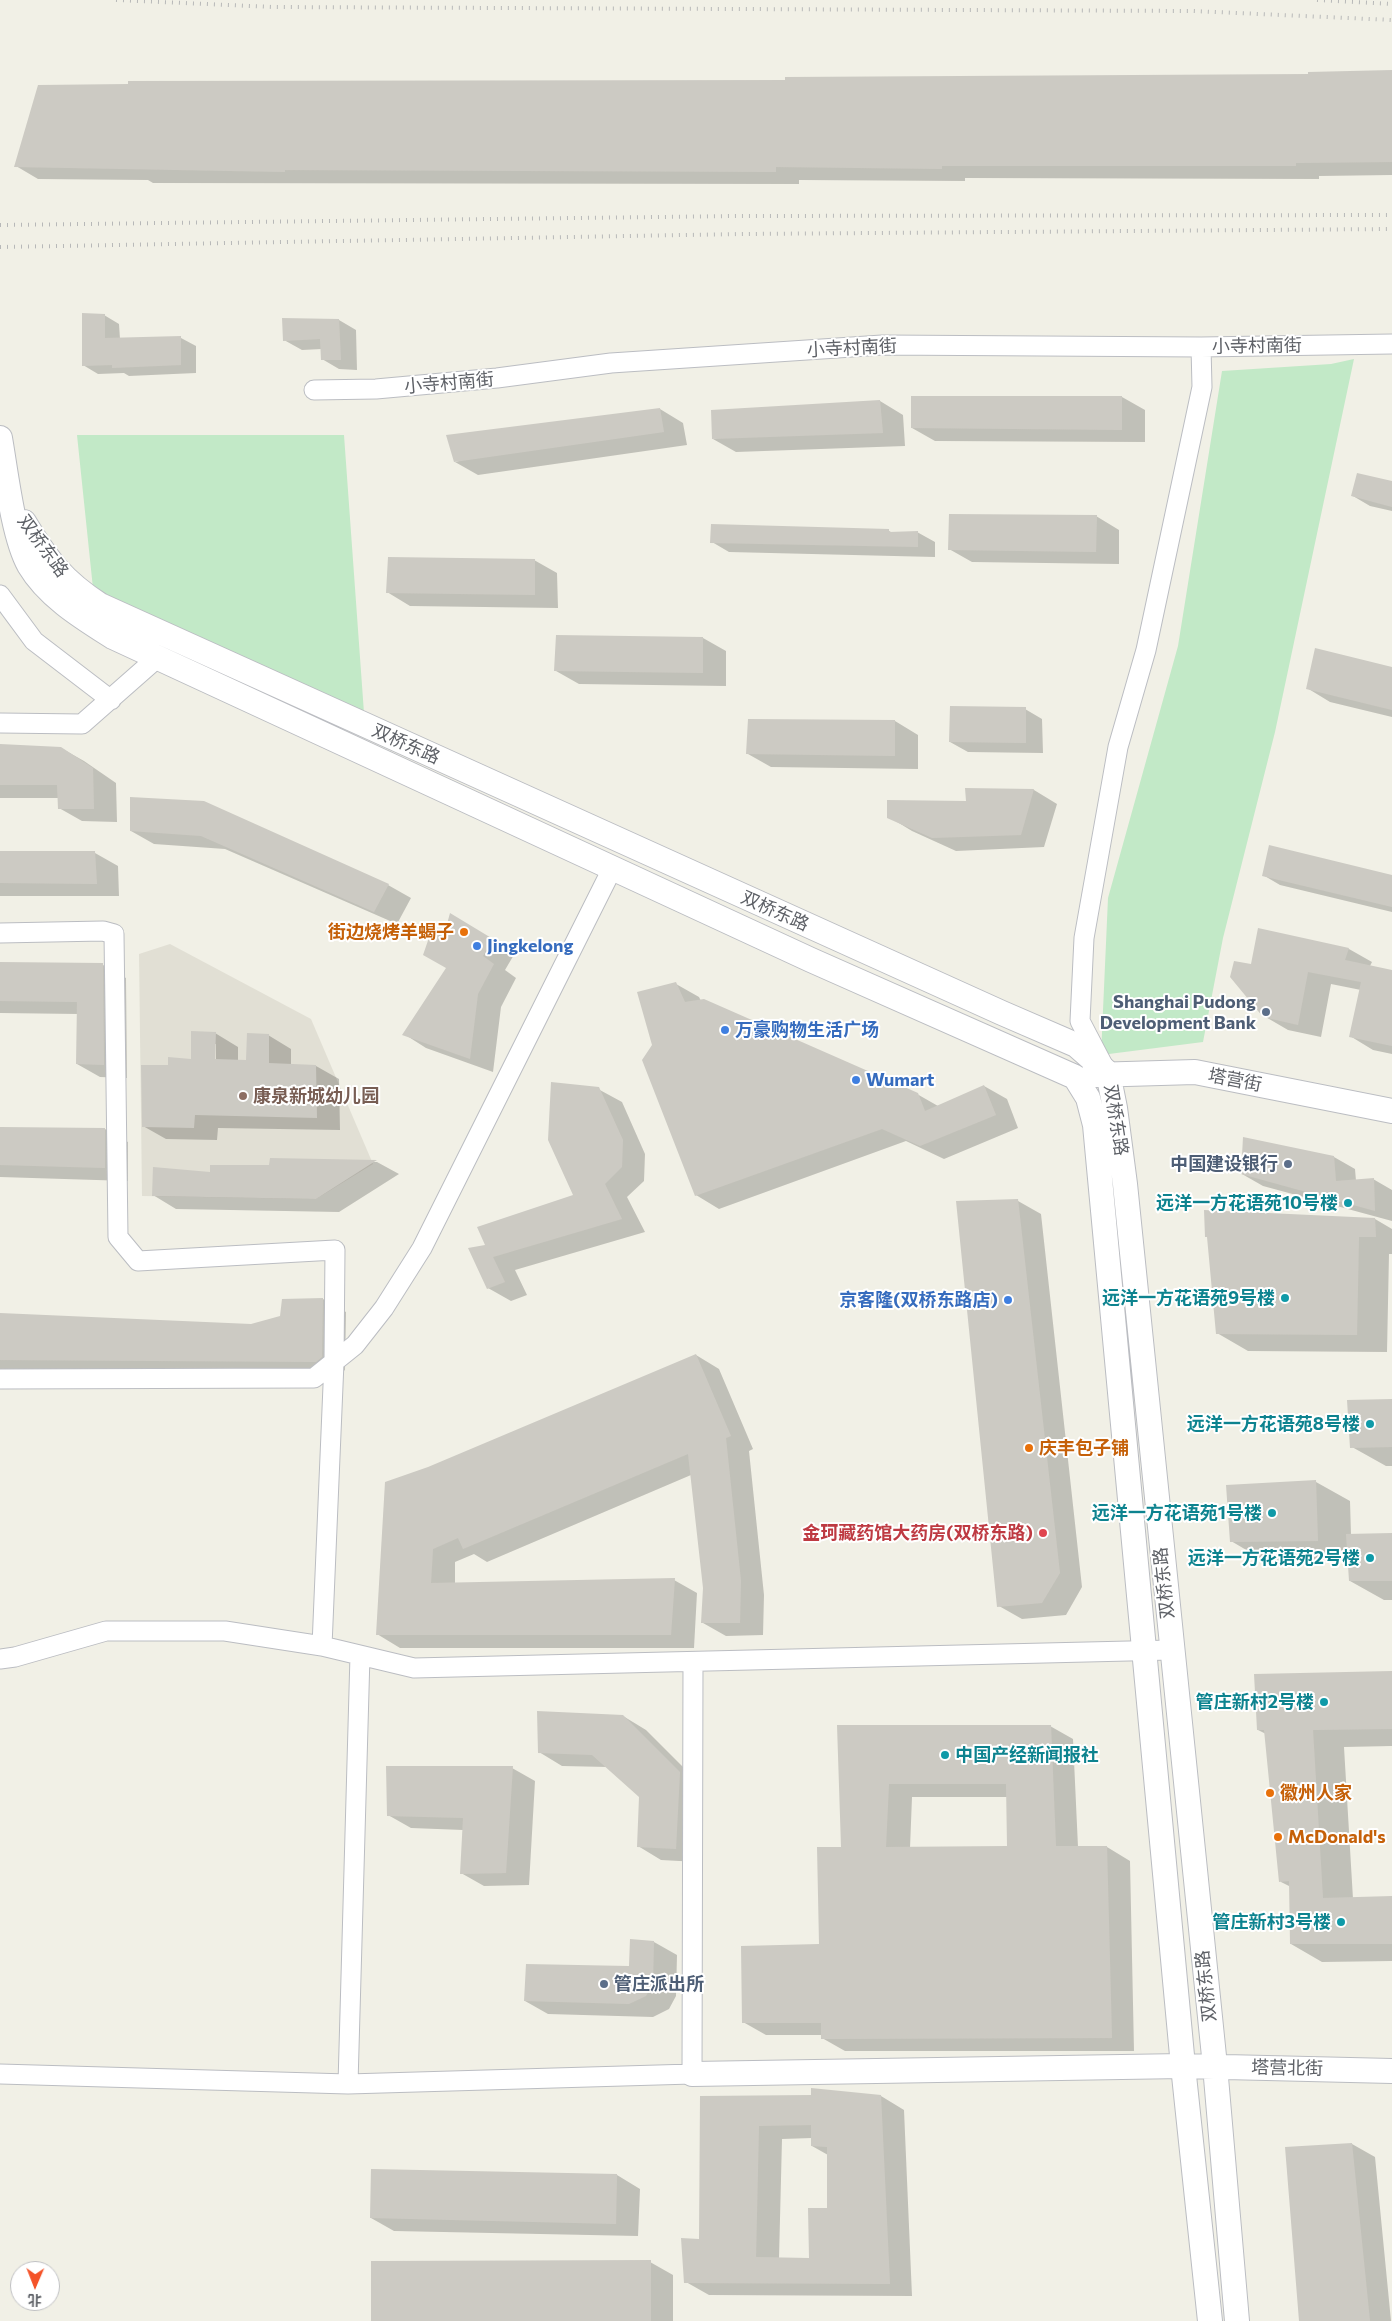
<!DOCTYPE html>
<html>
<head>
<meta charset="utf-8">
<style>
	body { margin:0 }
	#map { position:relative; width:1392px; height:2321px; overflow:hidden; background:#f1f0e6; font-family:Commissioner,"Noto Sans SC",sans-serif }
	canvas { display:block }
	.north { position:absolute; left:10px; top:2261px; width:50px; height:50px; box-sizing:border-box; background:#fff; border:1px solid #bfc0c2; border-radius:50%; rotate:181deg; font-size:14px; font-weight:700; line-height:20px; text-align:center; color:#5e6167 }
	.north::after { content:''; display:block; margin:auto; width:18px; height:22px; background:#f45329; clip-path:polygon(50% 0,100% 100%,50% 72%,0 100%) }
</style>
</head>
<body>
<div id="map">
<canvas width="1392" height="2321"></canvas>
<div class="north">北</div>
</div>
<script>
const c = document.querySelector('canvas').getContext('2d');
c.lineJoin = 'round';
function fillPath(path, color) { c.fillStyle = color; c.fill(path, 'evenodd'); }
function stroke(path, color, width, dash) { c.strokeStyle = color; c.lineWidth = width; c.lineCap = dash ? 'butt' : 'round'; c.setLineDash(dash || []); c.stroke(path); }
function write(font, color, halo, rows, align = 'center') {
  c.font = font + ' Commissioner,"Noto Sans SC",sans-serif'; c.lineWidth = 4; c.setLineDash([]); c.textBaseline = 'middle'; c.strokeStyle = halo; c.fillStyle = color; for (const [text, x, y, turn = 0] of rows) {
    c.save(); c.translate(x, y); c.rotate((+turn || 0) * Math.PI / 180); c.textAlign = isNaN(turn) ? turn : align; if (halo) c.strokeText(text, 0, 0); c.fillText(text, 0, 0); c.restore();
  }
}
const education = new Path2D(`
	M 170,944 L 311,1019 L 373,1164 L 316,1199 L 142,1196 L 139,954 Z`);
const green = new Path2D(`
	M 1354,359 L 1275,732 L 1223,938 L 1203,1042 L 1101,1055 L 1108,898 L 1178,646 L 1222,371 L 1331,364 Z
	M 77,435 L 344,435 L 365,727 L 94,598 Z`);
const shadow = new Path2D(`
	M 1392,71 L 1392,175 L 1319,176 L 1319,179 L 965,178 L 965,181 L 799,180 L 799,184 L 153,183 L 148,180 L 38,179 L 16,166 L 787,82 L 1309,76 Z
	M 104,315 L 119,324 L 120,339 L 181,338 L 196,346 L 196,373 L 129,376 L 124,373 L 98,374 L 83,365 Z
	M 339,320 L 356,330 L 357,370 L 339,369 L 322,359 L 322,349 L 302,350 L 284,340 Z
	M 1122,397 L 1145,410 L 1145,442 L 935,441 L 912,428 Z
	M 880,401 L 903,415 L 905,446 L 736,452 L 713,439 Z
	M 660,409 L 683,423 L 687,445 L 478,475 L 455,462 Z
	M 1392,483 L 1392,511 L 1370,506 L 1353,496 Z
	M 1096,516 L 1119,530 L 1119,564 L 972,562 L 949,549 Z
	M 889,531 L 893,533 L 917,532 L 935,542 L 935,557 L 729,552 L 712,542 Z
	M 534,560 L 557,573 L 558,608 L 410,606 L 387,592 Z
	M 703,638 L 726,651 L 726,686 L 579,684 L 556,671 Z
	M 1392,668 L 1392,717 L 1330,702 L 1307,688 Z
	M 1025,709 L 1042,719 L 1043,753 L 968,752 L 950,742 Z
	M 895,721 L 918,735 L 918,769 L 771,767 L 748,754 Z
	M 0,745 L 61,748 L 84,761 L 116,783 L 117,822 L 82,821 L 59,808 L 59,798 L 0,798 Z
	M 966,789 L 1034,790 L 1057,804 L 1044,847 L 956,851 L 912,831 L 889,817 L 968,803 Z
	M 203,802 L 388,885 L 411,898 L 397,924 L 225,849 L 154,844 L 131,831 Z
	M 0,852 L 95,853 L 118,866 L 119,896 L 0,896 Z
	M 1263,875 L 1392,876 L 1392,912 L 1280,885 Z
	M 450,915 L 515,953 L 505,970 L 516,978 L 501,1007 L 493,1072 L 426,1048 L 404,1034 L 448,968 L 433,931 L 444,937 Z
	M 1349,949 L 1372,962 L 1370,966 L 1392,971 L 1392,1054 L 1373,1050 L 1350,1036 L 1361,990 L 1331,984 L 1321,1037 L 1288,1030 L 1264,1016 L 1252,966 Z
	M 0,963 L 103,965 L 126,978 L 127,1078 L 100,1077 L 77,1064 L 78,1014 L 0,1013 Z
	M 676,984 L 699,997 L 701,1001 L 917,1094 L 938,1106 L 984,1086 L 1007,1099 L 1018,1128 L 944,1159 L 906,1141 L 719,1209 L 696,1195 L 654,1045 Z
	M 215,1033 L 238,1047 L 238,1061 L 247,1061 L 268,1035 L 291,1049 L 291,1065 L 316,1066 L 339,1079 L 340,1130 L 218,1128 L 217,1140 L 166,1139 L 143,1126 L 169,1066 L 192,1060 ZM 214,1044 L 216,1044 L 216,1060 L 214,1060 Z
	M 598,1089 L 622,1102 L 645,1154 L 644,1181 L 627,1197 L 645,1232 L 515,1270 L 527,1295 L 511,1301 L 488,1288 L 487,1246 L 575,1196 Z
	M 0,1128 L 105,1129 L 128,1142 L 128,1181 L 0,1177 Z
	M 1334,1157 L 1355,1169 L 1356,1181 L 1373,1179 L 1392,1190 L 1392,1221 L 1263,1186 L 1242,1174 Z
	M 271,1160 L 377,1162 L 399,1174 L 339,1212 L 176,1209 L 153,1195 L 211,1173 L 270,1166 Z
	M 1018,1201 L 1041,1214 L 1082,1587 L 1066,1615 L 1022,1619 L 999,1606 Z
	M 1375,1219 L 1392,1229 L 1392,1254 L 1389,1254 L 1387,1352 L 1248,1351 L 1217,1333 Z
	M 323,1299 L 346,1312 L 345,1370 L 339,1375 L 0,1373 L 0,1314 L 251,1325 L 281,1317 Z
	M 696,1355 L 719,1369 L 753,1449 L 749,1451 L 764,1595 L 763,1635 L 726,1636 L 703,1623 L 704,1588 L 691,1475 L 487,1562 L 474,1554 L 455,1562 L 455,1584 L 674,1580 L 697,1593 L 694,1648 L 400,1648 L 377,1634 L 429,1469 Z
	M 1392,1400 L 1392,1466 L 1386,1466 L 1352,1447 Z
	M 1316,1482 L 1350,1501 L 1351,1535 L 1392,1534 L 1392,1600 L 1384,1600 L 1350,1581 L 1349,1560 L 1265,1561 L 1231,1541 Z
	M 1392,1672 L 1392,1746 L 1344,1747 L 1353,1899 L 1392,1898 L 1392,1961 L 1322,1962 L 1291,1944 L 1291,1887 L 1281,1882 L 1266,1734 L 1258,1730 Z
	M 623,1716 L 646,1730 L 703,1787 L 698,1862 L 661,1860 L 638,1846 L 640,1797 L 608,1767 L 562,1766 L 539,1752 Z
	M 838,1726 L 1050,1726 L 1073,1739 L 1078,1847 L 1107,1847 L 1130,1861 L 1134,2051 L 845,2051 L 822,2038 L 822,2035 L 766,2035 L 743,2022 L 821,1945 L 842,1848 ZM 912,1797 L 1007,1797 L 1008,1848 L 910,1848 Z
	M 512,1768 L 535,1781 L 529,1885 L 484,1886 L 461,1873 L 463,1830 L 411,1828 L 388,1815 Z
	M 631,1940 L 654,1942 L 677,1955 L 676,1996 L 669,2009 L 653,2017 L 548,2014 L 525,2001 L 630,1967 Z
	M 812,2089 L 881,2096 L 904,2110 L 912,2296 L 709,2295 L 686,2282 L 700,2240 L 701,2097 L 812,2097 ZM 812,2138 L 812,2146 L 828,2155 L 828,2209 L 811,2259 L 779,2259 L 782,2139 Z
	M 1352,2144 L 1375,2157 L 1391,2321 L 1300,2321 Z
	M 617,2175 L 640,2189 L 638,2236 L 394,2231 L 371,2218 Z
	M 650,2262 L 673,2275 L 673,2321 L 372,2321 Z`);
const building = new Path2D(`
	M 1392,70 L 1392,162 L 1296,163 L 1296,166 L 942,166 L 942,169 L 776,167 L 776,172 L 285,170 L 285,172 L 14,167 L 38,85 L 128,84 L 128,81 L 785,80 L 785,77 L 1308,74 L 1308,72 Z
	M 82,313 L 105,314 L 105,338 L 181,336 L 181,365 L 112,368 L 112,365 L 82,366 Z
	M 282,318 L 339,319 L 341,360 L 321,360 L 320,339 L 283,341 Z
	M 911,396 L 1122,396 L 1122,430 L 911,428 Z
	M 880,400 L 883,433 L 712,439 L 711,410 Z
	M 660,408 L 664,432 L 454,462 L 446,435 Z
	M 1357,473 L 1392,481 L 1392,507 L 1351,496 Z
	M 949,514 L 1097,515 L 1096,552 L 948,550 Z
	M 711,524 L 889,529 L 889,532 L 918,531 L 918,547 L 710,543 Z
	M 388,557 L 535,559 L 535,595 L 386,593 Z
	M 556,635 L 703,637 L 703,673 L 554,671 Z
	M 1315,648 L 1392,667 L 1392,710 L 1306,689 Z
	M 950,706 L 1026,707 L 1026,743 L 949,742 Z
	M 748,719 L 895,720 L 895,756 L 746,754 Z
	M 0,744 L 61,747 L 93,768 L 94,809 L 58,809 L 57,785 L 0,785 Z
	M 965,788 L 1034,789 L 1021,835 L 932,838 L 887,818 L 887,800 L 966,801 Z
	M 130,797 L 204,801 L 389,884 L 374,912 L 201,836 L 130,831 Z
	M 1269,845 L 1392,875 L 1392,907 L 1262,876 Z
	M 0,851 L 95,851 L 97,884 L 0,883 Z
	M 450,913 L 493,939 L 483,956 L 494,964 L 478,994 L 470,1059 L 402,1035 L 446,968 L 423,955 L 432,929 L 443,939 Z
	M 1258,928 L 1349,948 L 1345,960 L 1392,970 L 1392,1046 L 1349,1037 L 1361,982 L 1308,972 L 1298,1025 L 1263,1017 L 1230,977 L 1234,961 L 1251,964 Z
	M 0,962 L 103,963 L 104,1065 L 76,1064 L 77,1002 L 0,1001 Z
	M 676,982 L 685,1002 L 704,999 L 918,1093 L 925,1111 L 984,1085 L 996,1115 L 920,1146 L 882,1129 L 695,1196 L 642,1060 L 652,1045 L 637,992 Z
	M 191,1031 L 216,1032 L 215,1059 L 246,1060 L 247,1033 L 269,1034 L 269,1063 L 316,1065 L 317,1118 L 195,1115 L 194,1128 L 142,1127 L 141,1065 L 168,1065 L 168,1057 L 191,1059 Z
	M 551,1082 L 599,1087 L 623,1140 L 622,1167 L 605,1184 L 622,1219 L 493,1257 L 505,1282 L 487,1289 L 468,1248 L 485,1245 L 477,1227 L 573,1195 L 548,1140 Z
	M 0,1127 L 105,1128 L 105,1168 L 0,1165 Z
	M 1243,1137 L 1334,1156 L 1336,1181 L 1374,1178 L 1375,1211 L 1241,1174 Z
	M 270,1158 L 377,1160 L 316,1199 L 152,1196 L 153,1167 L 210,1172 L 210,1165 L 269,1165 Z
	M 1018,1199 L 1060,1573 L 1042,1603 L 997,1607 L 956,1201 Z
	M 1204,1210 L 1375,1218 L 1376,1237 L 1359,1237 L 1357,1335 L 1216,1334 L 1207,1237 L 1205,1237 Z
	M 323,1298 L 322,1357 L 316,1362 L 0,1360 L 0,1313 L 251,1324 L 280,1316 L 282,1299 Z
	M 696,1354 L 731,1436 L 726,1438 L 741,1581 L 740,1623 L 701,1623 L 703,1588 L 688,1454 L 463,1549 L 458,1538 L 433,1549 L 431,1583 L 675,1578 L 671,1635 L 376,1635 L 385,1482 L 428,1467 Z
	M 1392,1399 L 1392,1447 L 1350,1448 L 1347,1400 Z
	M 1316,1480 L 1318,1541 L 1230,1542 L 1226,1485 Z
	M 1392,1533 L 1392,1581 L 1349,1581 L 1346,1534 Z
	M 1392,1671 L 1392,1729 L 1313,1730 L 1323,1898 L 1392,1896 L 1392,1944 L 1290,1944 L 1289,1881 L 1279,1882 L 1264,1730 L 1257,1730 L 1254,1674 Z
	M 537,1711 L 623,1715 L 680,1772 L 676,1849 L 637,1847 L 639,1797 L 592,1755 L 538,1753 Z
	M 837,1725 L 1051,1725 L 1056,1846 L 1107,1846 L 1112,2038 L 821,2039 L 821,2023 L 742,2023 L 741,1946 L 819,1944 L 817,1847 L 841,1847 ZM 889,1784 L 1006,1784 L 1007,1846 L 886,1847 Z
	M 386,1766 L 513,1766 L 506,1873 L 460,1874 L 463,1818 L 387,1816 Z
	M 630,1939 L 654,1941 L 653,1983 L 646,1996 L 629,2004 L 524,2001 L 526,1964 L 629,1966 Z
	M 811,2088 L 881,2095 L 890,2284 L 684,2283 L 681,2238 L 699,2239 L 700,2096 L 811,2095 ZM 811,2125 L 811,2146 L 827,2147 L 827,2208 L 808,2208 L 809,2258 L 756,2257 L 759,2126 Z
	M 1352,2143 L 1370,2321 L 1299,2321 L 1285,2147 Z
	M 371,2169 L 617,2174 L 616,2224 L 370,2218 Z
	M 651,2260 L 651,2321 L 371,2321 L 371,2261 Z`);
const minor = new Path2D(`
	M 314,390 L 376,389 L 497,378 L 611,363 L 882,345 L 1201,347 L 1392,344
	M 0,595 L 34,641 L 111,700
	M 0,723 L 82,724 L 157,658
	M 0,933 L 103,931 L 114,934 L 118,1237 L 138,1261 L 335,1250 L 334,1362 L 322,1646
	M 1103,1065 L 1080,1021 L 1084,938 L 1118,747 L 1146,650 L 1202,387 L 1201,347
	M 0,1379 L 314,1378 L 355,1345 L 384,1308 L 422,1248 L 613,867
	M 0,1659 L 15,1657 L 106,1631 L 225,1631 L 322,1646 L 414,1668 L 1171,1650
	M 0,2074 L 348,2084 L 692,2074 L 693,1663
	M 348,2084 L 360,1655`);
const tertiary = new Path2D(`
	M 0,438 C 6,472 13,536 29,565 C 48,597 83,618 113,637 L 811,960 L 1075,1077 L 1088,1098 L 1095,1125 L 1183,2066 L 1210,2321
	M 24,522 C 47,560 63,581 100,605 L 1002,1013 L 1076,1045 L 1108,1073 L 1115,1108 L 1125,1184 L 1215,2066 L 1237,2321
	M 1092,1075 L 1195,1072 L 1392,1111
	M 692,2074 L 1183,2066 L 1392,2071`);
const rail = new Path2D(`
	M 116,0 L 273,7 L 1193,11 L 1392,20
	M 1317,0 L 1392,4
	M 0,225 L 738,216 L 1392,215
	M 0,247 L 743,234 L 1392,229`);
const markers = [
	[464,932,5,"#e8710a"],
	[477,946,5,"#3f7fe0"],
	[1266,1012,5,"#5c6f8a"],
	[725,1030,5,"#3f7fe0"],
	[856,1080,5,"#3f7fe0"],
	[243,1096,5,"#8d6e63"],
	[1288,1164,5,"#5c6f8a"],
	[1348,1203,5,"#0f9aa8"],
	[1285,1298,5,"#0f9aa8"],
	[1008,1300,5,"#3f7fe0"],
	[1370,1424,5,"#0f9aa8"],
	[1029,1448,5,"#e8710a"],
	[1272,1513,5,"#0f9aa8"],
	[1043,1533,5,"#e0444e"],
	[1370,1558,5,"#0f9aa8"],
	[1324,1702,5,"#0f9aa8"],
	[945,1755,5,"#0f9aa8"],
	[1270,1793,5,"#e8710a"],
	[1278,1837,5,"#e8710a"],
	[1341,1922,5,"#0f9aa8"],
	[604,1984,5,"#5c6f8a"]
];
const streetNames = [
	["小寺村南街",1257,346,-1],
	["小寺村南街",852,348,-3],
	["小寺村南街",449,383,-5],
	["双桥东路",43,546,54],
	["双桥东路",406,744,24],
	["双桥东路",775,911,24],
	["塔营街",1235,1080,11],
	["双桥东路",1116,1120,81],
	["双桥东路",1164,1583,-96],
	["双桥东路",1206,1986,-96],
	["塔营北街",1287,2068,1]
];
const foodNames = [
	["街边烧烤羊蝎子",454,932,"right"],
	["庆丰包子铺",1039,1448],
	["徽州人家",1280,1793],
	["McDonald's",1288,1837]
];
const shopNames = [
	["Jingkelong",487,946],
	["万豪购物生活广场",735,1030],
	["Wumart",866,1080],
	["京客隆(双桥东路店)",998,1300,"right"]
];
const serviceNames = [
	["Shanghai Pudong",1256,1002],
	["Development Bank",1256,1023],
	["中国建设银行",1278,1164],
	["管庄派出所",614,1984,"left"]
];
const educationNames = [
	["康泉新城幼儿园",253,1096]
];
const cultureNames = [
	["远洋一方花语苑10号楼",1338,1203],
	["远洋一方花语苑9号楼",1275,1298],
	["远洋一方花语苑8号楼",1360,1424],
	["远洋一方花语苑1号楼",1262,1513],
	["远洋一方花语苑2号楼",1360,1558],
	["管庄新村2号楼",1314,1702],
	["中国产经新闻报社",955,1755,"left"],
	["管庄新村3号楼",1331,1922]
];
const healthNames = [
	["金珂藏药馆大药房(双桥东路)",1033,1533]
];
fillPath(education, '#e1dfd4');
fillPath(green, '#c2e9c7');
fillPath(shadow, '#0003');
fillPath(building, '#cccac3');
stroke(minor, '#bbbdc2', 21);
stroke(tertiary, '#bbbdc2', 26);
stroke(minor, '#fff', 19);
stroke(tertiary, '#fff', 24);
stroke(rail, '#b7b8b8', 4, [1, 6]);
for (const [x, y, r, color] of markers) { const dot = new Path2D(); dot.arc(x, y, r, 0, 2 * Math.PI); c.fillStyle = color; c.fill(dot); stroke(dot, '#fff', 2); }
write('18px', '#5e6167', '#fff', streetNames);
write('bold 18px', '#c56008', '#fff', foodNames, 'left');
write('bold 18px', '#366cbe', '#fff', shopNames, 'left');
write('bold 18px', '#4e5e75', '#fff', serviceNames, 'right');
write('bold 18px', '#785e54', '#fff', educationNames, 'left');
write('bold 18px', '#0d838f', '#fff', cultureNames, 'right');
write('bold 18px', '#be3a42', '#fff', healthNames, 'right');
</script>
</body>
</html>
